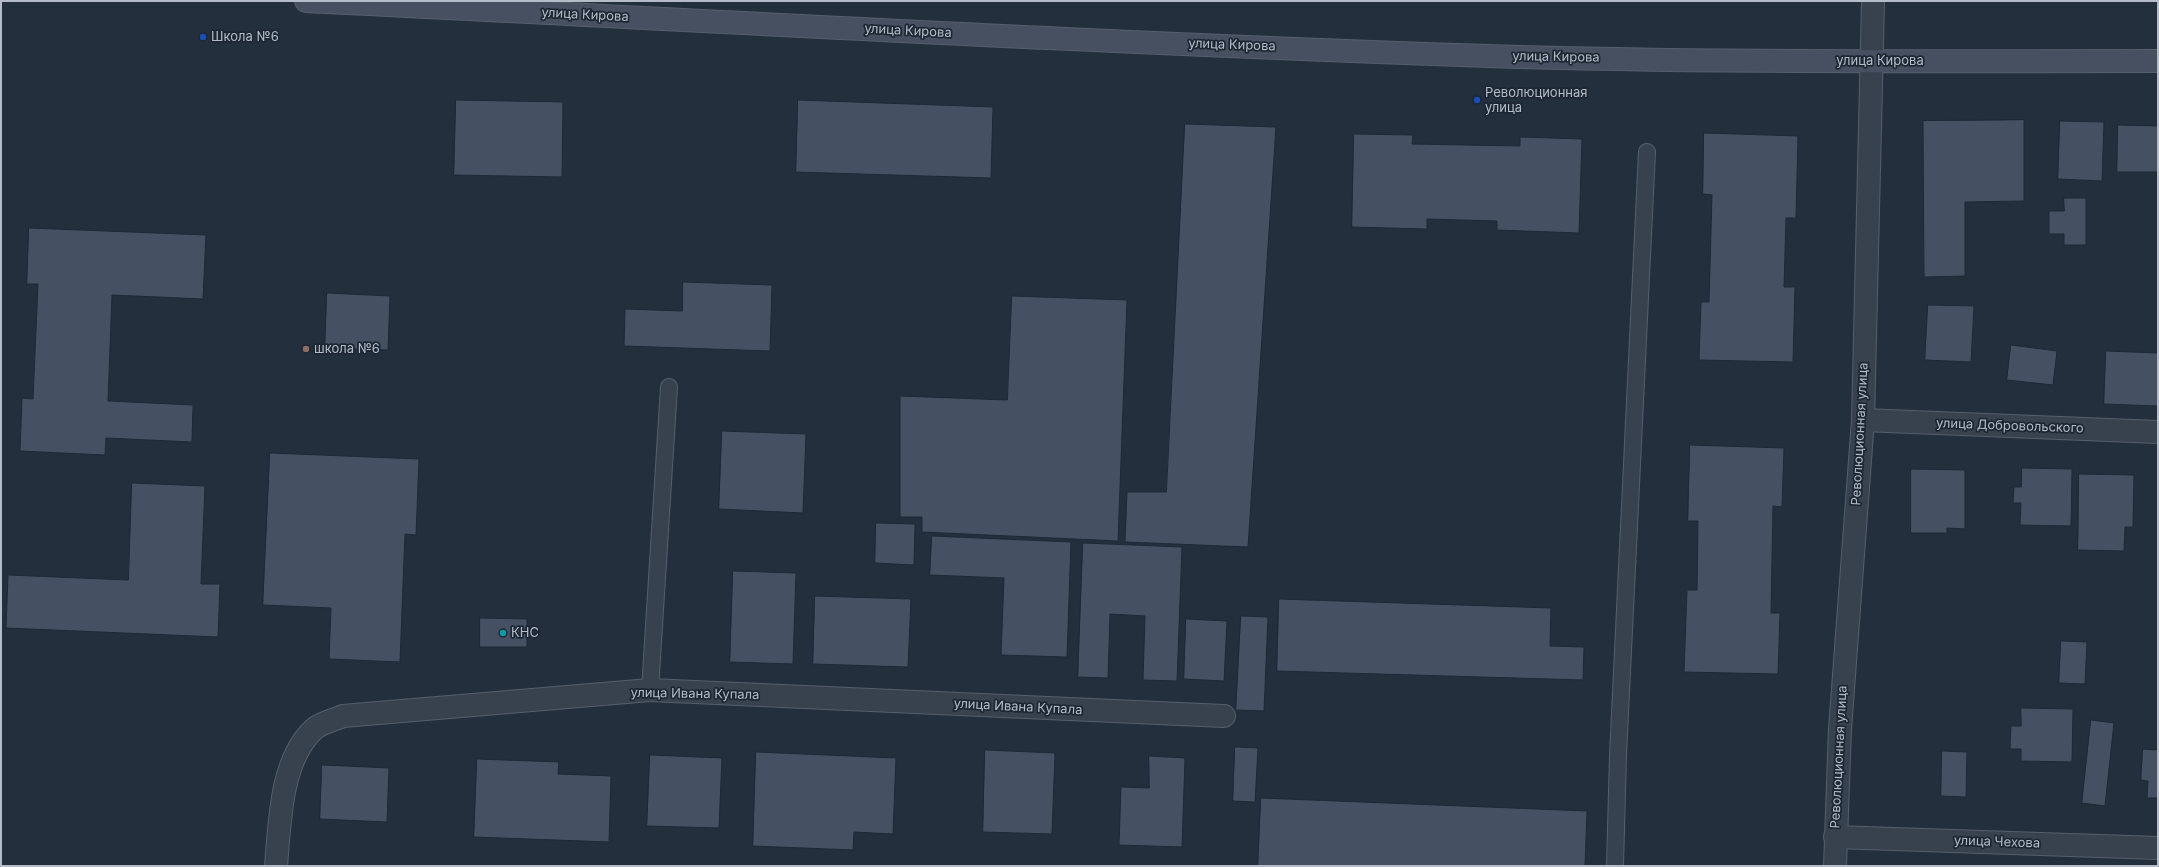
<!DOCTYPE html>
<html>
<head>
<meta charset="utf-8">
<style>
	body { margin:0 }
	#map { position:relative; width:2159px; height:867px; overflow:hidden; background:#242f3e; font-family:Inter,sans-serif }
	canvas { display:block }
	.frame { position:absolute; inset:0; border:2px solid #b4bcc9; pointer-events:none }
</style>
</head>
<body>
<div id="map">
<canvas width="2159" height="867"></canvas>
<div class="frame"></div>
</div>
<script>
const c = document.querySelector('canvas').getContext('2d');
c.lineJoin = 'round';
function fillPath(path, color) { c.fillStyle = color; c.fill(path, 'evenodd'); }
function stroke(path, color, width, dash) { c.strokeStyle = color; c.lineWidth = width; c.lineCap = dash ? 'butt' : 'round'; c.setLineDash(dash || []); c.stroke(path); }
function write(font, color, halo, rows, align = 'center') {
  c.font = font + ' Inter,sans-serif'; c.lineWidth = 3.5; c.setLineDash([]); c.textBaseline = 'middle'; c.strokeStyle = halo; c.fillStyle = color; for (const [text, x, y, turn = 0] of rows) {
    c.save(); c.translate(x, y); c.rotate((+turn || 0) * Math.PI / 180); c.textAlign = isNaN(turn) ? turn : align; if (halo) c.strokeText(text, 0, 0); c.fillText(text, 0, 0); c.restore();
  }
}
const building = new Path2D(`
	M 456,100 L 563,102 L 562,177 L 454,175 Z
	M 798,100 L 993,107 L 991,178 L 796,172 Z
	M 2024,120 L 2024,201 L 1965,202 L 1965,276 L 1924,277 L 1923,121 Z
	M 2060,121 L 2104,122 L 2102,181 L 2058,179 Z
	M 1185,124 L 1276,127 L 1248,547 L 1125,542 L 1127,492 L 1166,492 Z
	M 2118,125 L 2158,126 L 2158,172 L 2117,172 Z
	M 1704,133 L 1798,136 L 1796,218 L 1786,218 L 1784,287 L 1795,287 L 1793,362 L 1699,360 L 1701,302 L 1709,302 L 1712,195 L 1703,194 Z
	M 1354,134 L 1413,135 L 1412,144 L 1520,146 L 1520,137 L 1582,139 L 1579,233 L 1497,230 L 1497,221 L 1427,219 L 1427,229 L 1352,227 Z
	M 2064,198 L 2086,198 L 2086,245 L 2064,245 L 2064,234 L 2049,234 L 2049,211 L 2064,211 Z
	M 29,228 L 206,235 L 203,299 L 112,295 L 108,401 L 193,405 L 192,442 L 106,438 L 105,455 L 20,451 L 22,398 L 33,399 L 38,284 L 27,284 Z
	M 683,282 L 772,285 L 770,351 L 624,346 L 625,309 L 682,311 Z
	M 327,293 L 390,296 L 388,350 L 325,348 Z
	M 1012,296 L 1127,300 L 1118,541 L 922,532 L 922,517 L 900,517 L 900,396 L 1007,400 Z
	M 1928,305 L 1974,306 L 1971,362 L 1925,360 Z
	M 2011,345 L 2057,351 L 2053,385 L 2007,380 Z
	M 2106,351 L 2158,353 L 2158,406 L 2104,404 Z
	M 722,431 L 806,434 L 803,513 L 719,509 Z
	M 1690,445 L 1784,448 L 1782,507 L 1773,506 L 1771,613 L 1780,613 L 1778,674 L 1684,672 L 1687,590 L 1697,590 L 1698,521 L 1688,521 Z
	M 270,453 L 419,459 L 416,535 L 405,534 L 400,662 L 329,659 L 331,608 L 263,605 Z
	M 2022,468 L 2072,469 L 2071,526 L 2020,525 L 2021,503 L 2013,503 L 2014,487 L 2021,487 Z
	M 1911,469 L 1965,470 L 1965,529 L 1947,528 L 1947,533 L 1911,533 Z
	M 2079,474 L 2134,475 L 2133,527 L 2125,527 L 2124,551 L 2078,550 Z
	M 132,483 L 205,486 L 201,584 L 220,584 L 218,637 L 6,628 L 8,575 L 128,580 Z
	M 876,523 L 915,524 L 914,565 L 875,563 Z
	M 932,536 L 1071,542 L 1067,657 L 1001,655 L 1004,578 L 930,575 Z
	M 1083,543 L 1182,547 L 1177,681 L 1143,680 L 1145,616 L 1110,614 L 1108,678 L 1078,677 Z
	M 733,571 L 796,573 L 793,664 L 730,662 Z
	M 815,596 L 911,599 L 908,667 L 813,664 Z
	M 1279,599 L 1551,608 L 1550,646 L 1584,647 L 1583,680 L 1277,671 Z
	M 1241,616 L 1268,617 L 1264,711 L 1236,710 Z
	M 480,618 L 527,619 L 527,647 L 480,647 Z
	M 1186,619 L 1227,621 L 1224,681 L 1184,679 Z
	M 2061,641 L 2087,642 L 2085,684 L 2059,683 Z
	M 2021,708 L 2073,709 L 2072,762 L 2021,761 L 2021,749 L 2010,749 L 2011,726 L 2021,726 Z
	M 2091,720 L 2114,723 L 2105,806 L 2082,803 Z
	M 1235,747 L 1258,748 L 1255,802 L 1233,801 Z
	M 2143,749 L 2158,750 L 2158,798 L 2147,798 L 2148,781 L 2141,780 Z
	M 985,750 L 1055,753 L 1052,834 L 983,832 Z
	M 1942,751 L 1967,752 L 1966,797 L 1941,796 Z
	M 756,752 L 896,758 L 893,834 L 854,832 L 853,850 L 753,846 Z
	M 650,755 L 722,758 L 719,828 L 647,826 Z
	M 1149,756 L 1185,758 L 1182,847 L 1119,845 L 1121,787 L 1149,788 Z
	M 477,759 L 559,762 L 558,774 L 611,776 L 609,842 L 474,837 Z
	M 322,765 L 389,768 L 387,822 L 320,819 Z
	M 1261,798 L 1587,811 L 1585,866 L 1258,866 Z`);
const service = new Path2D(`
	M 650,690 L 669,387
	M 1615,866 L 1618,755 L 1647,152`);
const minor = new Path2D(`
	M 1863,420 L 2158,432
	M 1835,837 L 2158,848
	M 276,866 C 280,822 280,761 314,729 C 321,723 334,720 343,716 L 650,690 L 1224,716
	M 1835,866 L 1840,729 L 1863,420 L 1873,1`);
const secondary = new Path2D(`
	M 306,1 C 700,20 1094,43 1488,56 C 1711,63 1935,61 2158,61`);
const markers = [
	[203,37,4,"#1a4fb4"],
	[1477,100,4,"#1a4fb4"],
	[306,349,4,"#8d6e63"],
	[503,633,4,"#0f9aa8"]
];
const streetNames = [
	["улица Кирова",585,15,3],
	["улица Кирова",908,31,3],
	["улица Кирова",1232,45,2],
	["улица Кирова",1556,57,1],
	["улица Кирова",1880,61],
	["улица Добровольского",2010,426,2],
	["Революционная улица",1860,434,-87],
	["улица Ивана Купала",695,694,1],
	["улица Ивана Купала",1018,707,3],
	["Революционная улица",1839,757,-87],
	["улица Чехова",1997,842,2]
];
const poiNames = [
	["Школа №6",211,37],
	["Революционная",1485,93],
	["улица",1485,108],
	["школа №6",314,349],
	["КНС",511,633]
];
fillPath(building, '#455162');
stroke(building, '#1f2835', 1);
stroke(service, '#565f6c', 18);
stroke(minor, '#565f6c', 24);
stroke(secondary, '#565f6c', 24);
stroke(service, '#38414e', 16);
stroke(minor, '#38414e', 22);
stroke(secondary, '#465061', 22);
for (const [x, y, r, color] of markers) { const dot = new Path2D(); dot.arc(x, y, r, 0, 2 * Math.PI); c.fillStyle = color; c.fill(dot); stroke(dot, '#1d2633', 1.5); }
write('13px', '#b4bcc9', '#1d2633', streetNames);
write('13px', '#b4bcc9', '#1d2633', poiNames, 'left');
</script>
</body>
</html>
